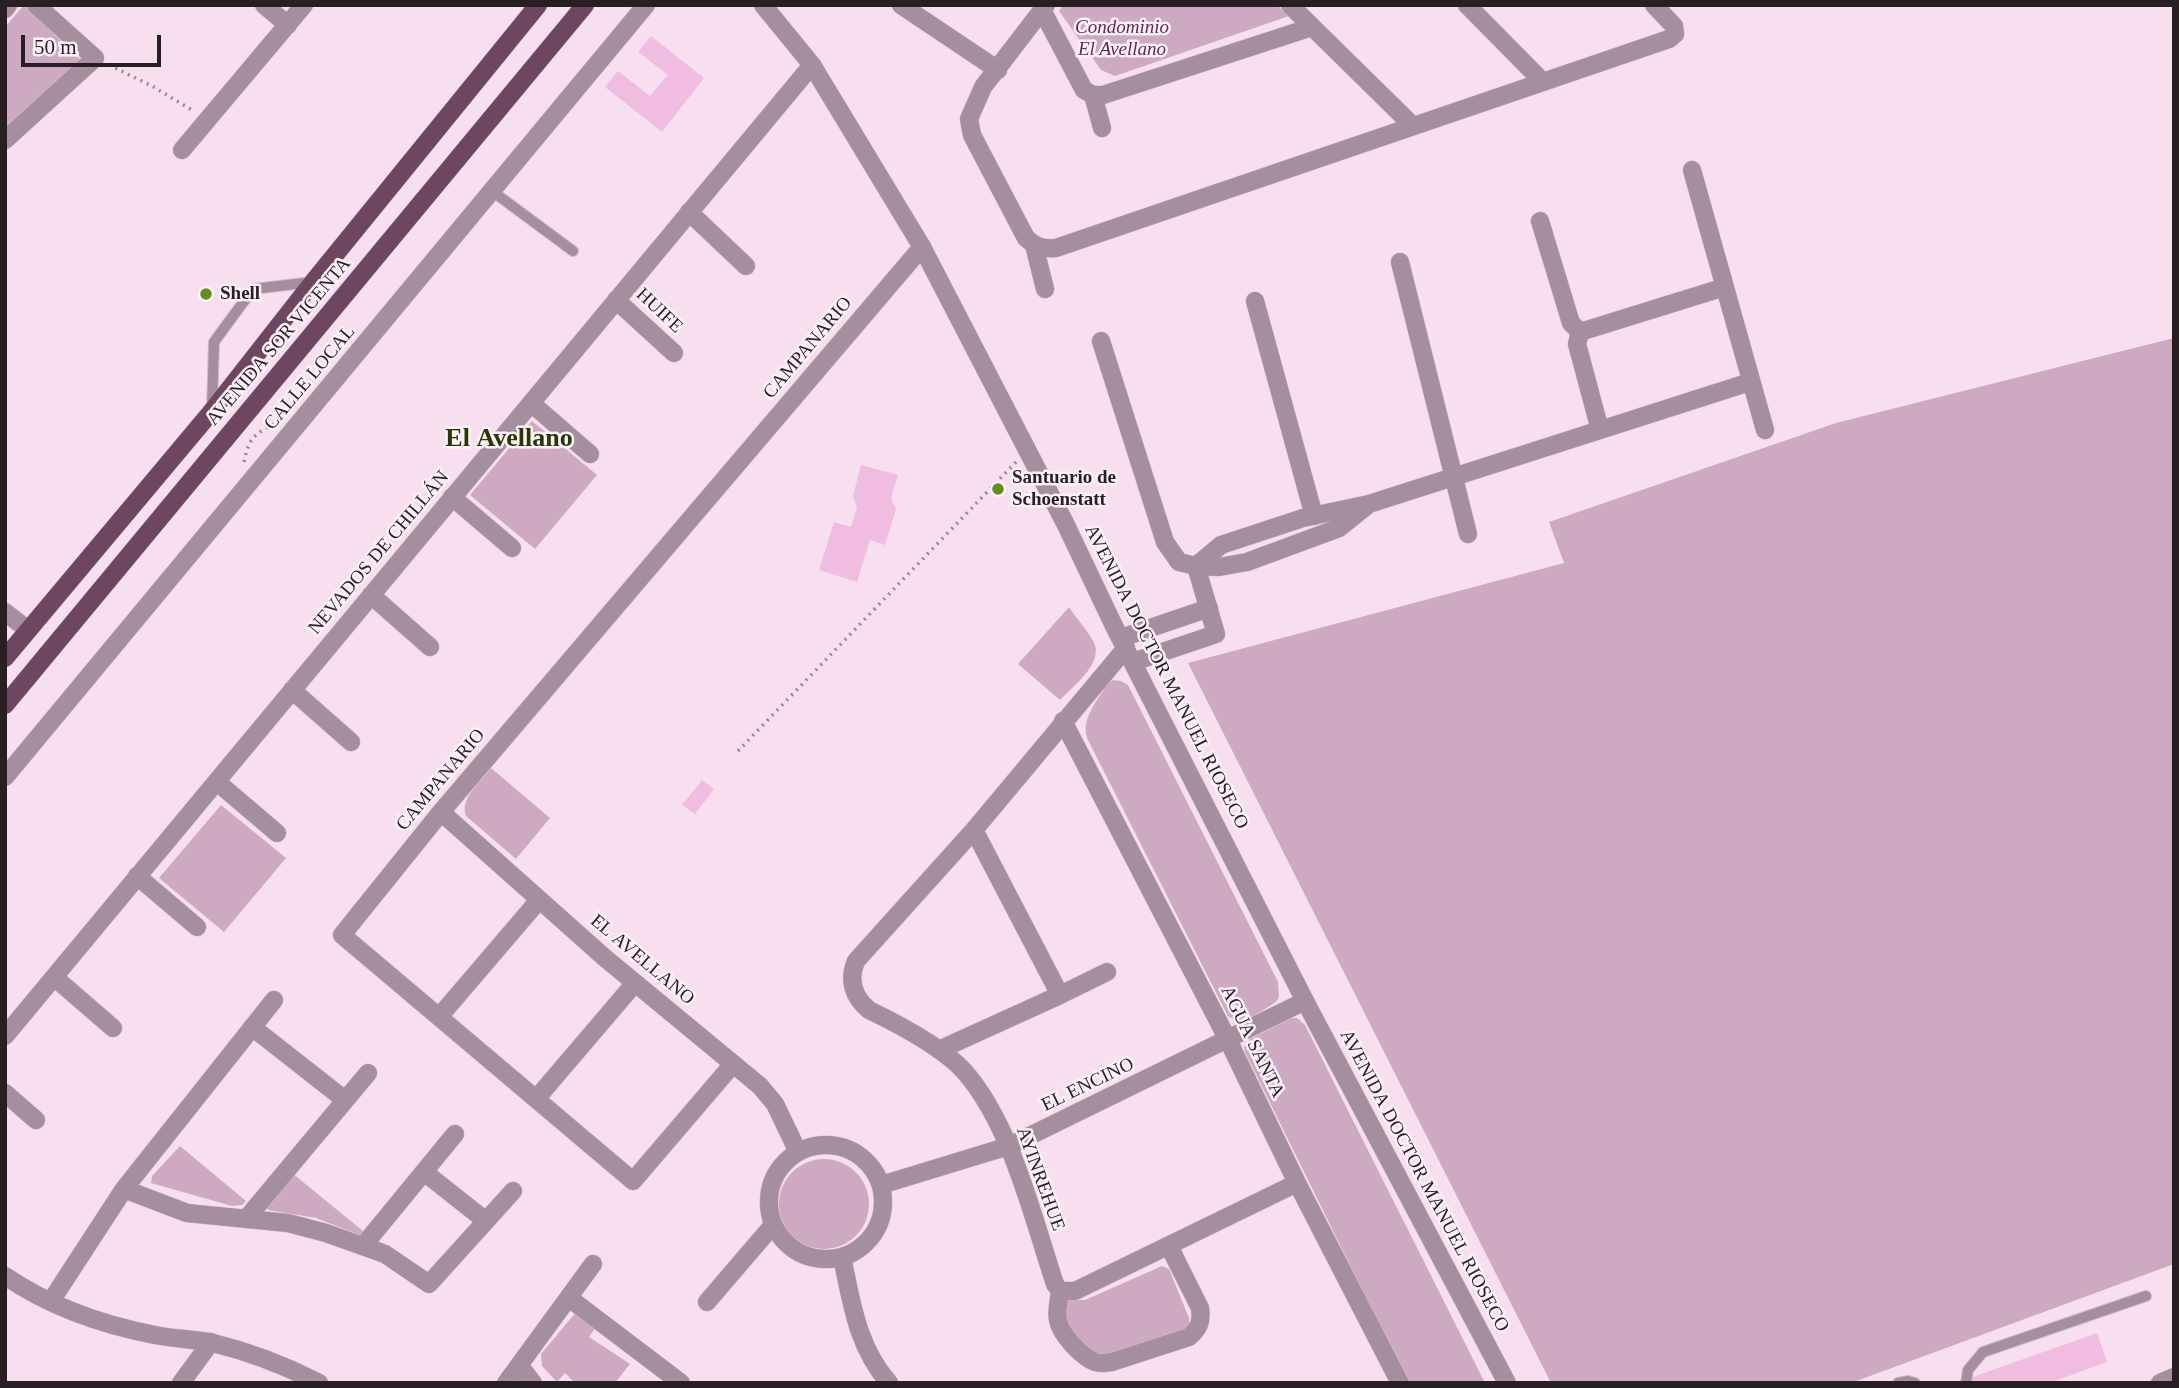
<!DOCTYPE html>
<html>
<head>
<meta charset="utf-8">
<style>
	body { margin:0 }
	#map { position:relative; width:2179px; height:1388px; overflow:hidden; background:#f7dfef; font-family:Georgia,serif }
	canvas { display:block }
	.frame { position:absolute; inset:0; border:7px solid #271f24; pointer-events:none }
	.scale { position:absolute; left:21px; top:35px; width:140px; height:32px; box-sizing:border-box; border:4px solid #271f24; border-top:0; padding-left:9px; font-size:21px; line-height:24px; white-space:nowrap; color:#271f24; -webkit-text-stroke:5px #fef0f9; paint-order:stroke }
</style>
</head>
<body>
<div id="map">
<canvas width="2179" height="1388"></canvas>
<div class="frame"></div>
<div class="scale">50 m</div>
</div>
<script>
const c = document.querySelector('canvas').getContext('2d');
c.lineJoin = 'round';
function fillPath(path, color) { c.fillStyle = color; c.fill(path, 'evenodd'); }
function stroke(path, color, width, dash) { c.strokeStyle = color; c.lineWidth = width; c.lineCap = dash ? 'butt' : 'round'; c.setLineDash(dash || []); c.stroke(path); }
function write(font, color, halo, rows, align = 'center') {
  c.font = font + ' Georgia,serif'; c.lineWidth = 5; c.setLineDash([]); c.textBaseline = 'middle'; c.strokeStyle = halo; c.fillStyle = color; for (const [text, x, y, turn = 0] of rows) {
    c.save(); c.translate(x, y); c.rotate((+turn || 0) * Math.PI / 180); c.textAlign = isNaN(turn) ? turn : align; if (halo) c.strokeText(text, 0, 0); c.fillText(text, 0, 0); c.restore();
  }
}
const green = new Path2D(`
	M 24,5 L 81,60 L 5,130 L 5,27 Z
	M 1063,5 L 1277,5 L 1289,16 L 1115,76 L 1101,70 L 1059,11 Z
	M 2174,338 L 2174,1264 L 1851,1383 L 1551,1383 L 1188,663 L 1564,563 L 1549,522 L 1836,423 Z
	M 532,421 L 597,475 L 535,549 L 470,495 Z
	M 1069,607 C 1075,617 1091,634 1095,645 C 1101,666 1072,687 1060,700 L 1018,664 Z
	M 1113,680 L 1121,681 L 1128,685 L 1278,982 L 1279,997 L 1276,1002 C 1262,1010 1244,1027 1228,1016 L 1087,738 C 1081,718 1098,700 1108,683 Z
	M 491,768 L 550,818 L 516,859 L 466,816 C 459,799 481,781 491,768 Z
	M 221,805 L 286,858 L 224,932 L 159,878 Z
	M 1291,1018 L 1297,1018 L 1305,1025 L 1485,1383 L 1408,1383 L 1245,1052 L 1244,1047 L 1250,1039 Z
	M 180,1146 L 246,1201 L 242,1205 L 232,1206 L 151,1183 L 152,1176 Z
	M779 1204a45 45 0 1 1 90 0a45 45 0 1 1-90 0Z
	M 292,1173 L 363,1231 L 360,1235 L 316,1218 L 268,1210 L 266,1207 Z
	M 1162,1266 L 1169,1269 L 1189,1318 L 1189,1326 L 1184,1331 L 1109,1357 L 1093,1353 L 1068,1327 L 1063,1299 L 1085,1300 Z
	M 577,1311 L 598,1324 L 589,1337 L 630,1364 L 615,1383 L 575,1383 L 565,1373 L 557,1382 L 542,1366 L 541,1354 Z`);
const building = new Path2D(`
	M 651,36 L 704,78 L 662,132 L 605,87 L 618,71 L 650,96 L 668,75 L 638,52 Z
	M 861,465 L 898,475 L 891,498 L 896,509 L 885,545 L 870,540 L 857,582 L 819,570 L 834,522 L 851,527 L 857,507 L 853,496 Z
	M 702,780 L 714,789 L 695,814 L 682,805 Z
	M 2097,1333 L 2107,1362 L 2049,1383 L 1971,1383 L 1970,1378 Z`);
const path = new Path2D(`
	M 109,65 L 152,86 L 192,110
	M 244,462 C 249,438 253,435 274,424
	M 738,751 L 1016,462`);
const service = new Path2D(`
	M 492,191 L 573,251
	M 212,409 L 214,342 L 253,289 L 313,282
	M 1898,1383 L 1908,1381 L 1915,1383
	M 1966,1383 L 1968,1370 L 1983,1352 L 2146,1296`);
const minor = new Path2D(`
	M 264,5 L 288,25
	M 901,5 L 998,70
	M 1046,5 L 983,87 L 969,119 L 972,135 L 1026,238 C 1036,247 1043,249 1056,248 L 1669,39 L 1675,34 L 1674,26 L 1654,5
	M 1290,5 L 1413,126
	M 1467,5 L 1543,82
	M 5,9 L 8,5
	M 1042,10 L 1084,90 L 1093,95 L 1103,95 L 1312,27
	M 1093,95 L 1102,128
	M 5,140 L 95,58 L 36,5
	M 182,150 L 304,5
	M 1692,170 L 1765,430
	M 689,212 L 746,266
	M 1540,221 L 1571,323 L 1580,332 L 1725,287
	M 1034,245 L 1045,289
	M 1400,262 L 1468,534
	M 616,300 L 674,353
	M 1255,301 L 1314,516
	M 1580,332 L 1577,344 L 1600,430
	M 1101,341 L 1165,542 L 1179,562 L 1196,566 L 1219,567 L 1247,562 L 1339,528 L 1369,504 L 1303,518 L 1221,545 L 1196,566
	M 531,403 L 590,454
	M 452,497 L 512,548
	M 1369,504 L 1750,382
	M 371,595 L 430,647
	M 5,612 L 28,630
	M 1121,638 L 1209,608
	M 1126,648 L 974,830 L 856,961 C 848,980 853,997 869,1010 C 898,1024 942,1047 964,1071 C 1011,1124 1033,1218 1055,1284 L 1060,1291 L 1075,1291 L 1297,1183
	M 1133,662 L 1216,634 L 1196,566
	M 292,690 L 351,742
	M 1063,721 L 1228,1040 L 1297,1183 L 1400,1383
	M 5,777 L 646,5
	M 217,782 L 277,833
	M 441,812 L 605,958 L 760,1086 L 775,1104 L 798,1152
	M 137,876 L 197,927
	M 54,977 L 113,1028
	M 1060,995 L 1107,972
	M 439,1017 L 539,900
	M 252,1027 L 345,1100
	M 5,1036 L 812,65
	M 939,1050 L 1060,995 L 974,830
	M 733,1064 L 633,1181 L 342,935 L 441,812 L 922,247
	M 5,1093 L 36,1120
	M 536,1099 L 635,983
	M769 1202a57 57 0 1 1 114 0a57 57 0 1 1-114 0Z
	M 424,1172 L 486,1221
	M 881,1185 L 1009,1146 L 1305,1001
	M 124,1189 L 187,1213 L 288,1223 L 326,1233 L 385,1254 L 429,1284 L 513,1191
	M 246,1219 L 368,1073
	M 363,1246 L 455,1134
	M 842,1257 C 852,1304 857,1346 889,1383
	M 1060,1291 C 1059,1300 1056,1311 1058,1320 C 1060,1334 1082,1357 1095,1362 C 1101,1364 1106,1363 1112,1362 L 1189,1337 C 1199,1328 1202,1322 1200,1308 L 1169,1246
	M 569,1298 L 681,1383
	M 51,1301 L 124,1189 L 274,1000
	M 707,1302 L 773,1225
	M 519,1365 L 533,1383
	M 181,1383 L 211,1342
	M 506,1383 L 593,1264
	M 2160,1383 L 2174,1377`);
const tertiary = new Path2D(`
	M 763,5 L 812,65 L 922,247 L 1066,525 L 1114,626 L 1305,1001 L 1507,1383
	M 5,1276 C 49,1306 103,1325 155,1335 C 174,1339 194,1339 213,1343 C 250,1352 286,1366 319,1383`);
const primary = new Path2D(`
	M 5,658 L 212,411 L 313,282 L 538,5
	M 5,705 L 585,5`);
const markers = [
	[206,294,7,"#648e1e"],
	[998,489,7,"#648e1e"]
];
const parkNames = [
	["Condominio",1122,28],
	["El Avellano",1122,50]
];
const poiNames = [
	["Shell",220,294],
	["Santuario de",1012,478],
	["Schoenstatt",1012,500]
];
const streetNames = [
	["HUIFE",659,311,43],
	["AVENIDA SOR VICENTA",279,342,-50],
	["CAMPANARIO",808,348,-50],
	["CALLE LOCAL",310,378,-50],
	["NEVADOS DE CHILLÁN",379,553,-50],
	["AVENIDA DOCTOR MANUEL RIOSECO",1166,677,63],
	["CAMPANARIO",441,780,-50],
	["EL AVELLANO",642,960,40],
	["AGUA SANTA",1252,1042,64],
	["EL ENCINO",1088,1085,-26],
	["AYINREHUE",1040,1179,70],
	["AVENIDA DOCTOR MANUEL RIOSECO",1424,1181,62]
];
const districtNames = [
	["El Avellano",509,439]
];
fillPath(green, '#cdaac1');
fillPath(building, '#f0bcdf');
stroke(service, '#d2bcca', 12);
stroke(minor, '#d2bcca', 19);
stroke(tertiary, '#d2bcca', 19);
stroke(primary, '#d2bcca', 19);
stroke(path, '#998893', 3.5, [2, 5]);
stroke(service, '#a58f9e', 10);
stroke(minor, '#a58f9e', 18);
stroke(tertiary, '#a58f9e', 18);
stroke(primary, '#6d4761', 18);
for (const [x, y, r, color] of markers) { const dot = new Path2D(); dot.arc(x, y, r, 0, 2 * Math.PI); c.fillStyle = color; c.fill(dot); stroke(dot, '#fef0f9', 2.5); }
write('italic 19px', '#632754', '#fef0f9', parkNames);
write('bold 19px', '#271f24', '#fef0f9', poiNames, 'left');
write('19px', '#271f24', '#fef0f9', streetNames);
write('bold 26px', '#253903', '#fef0f9', districtNames);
</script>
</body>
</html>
